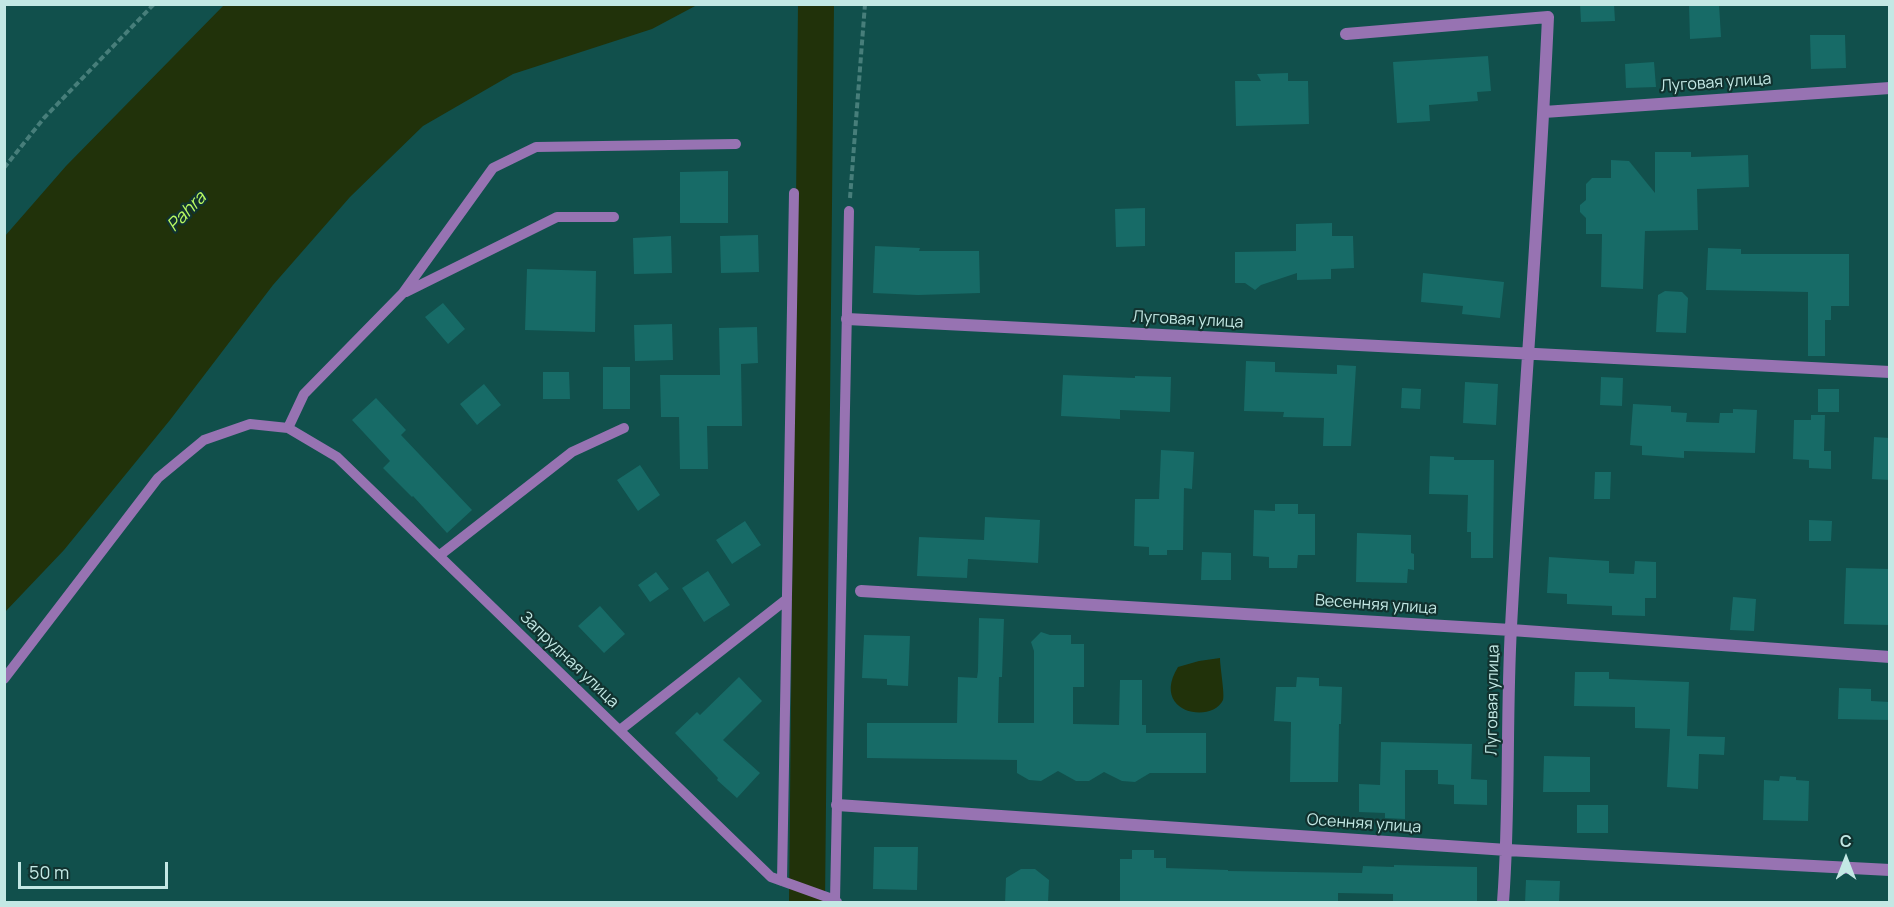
<!DOCTYPE html>
<html>
<head>
<meta charset="utf-8">
<style>
	body { margin:0 }
	#map { position:relative; width:1894px; height:907px; overflow:hidden; background:#11504c; font-family:Manrope,sans-serif }
	canvas { display:block }
	.frame { position:absolute; inset:0; border:6px solid #c3e8e4; pointer-events:none }
	.north { position:absolute; left:1816px; top:829px; width:60px; height:60px; -webkit-text-stroke:4px #11322f; paint-order:stroke; rotate:0deg; font-size:16px; font-weight:700; line-height:24px; text-align:center; color:#c3e8e4 }
	.north::after { content:''; display:block; margin:auto; width:21px; height:27px; background:#c3e8e4; clip-path:polygon(50% 0,100% 100%,50% 72%,0 100%) }
	.scale { position:absolute; left:18px; top:862px; width:150px; height:27px; box-sizing:border-box; border:3px solid #c3e8e4; border-top:0; padding-left:8px; font-size:18px; line-height:21px; white-space:nowrap; color:#c3e8e4; -webkit-text-stroke:4px #11322f; paint-order:stroke }
</style>
</head>
<body>
<div id="map">
<canvas width="1894" height="907"></canvas>
<div class="frame"></div>
<div class="north">С</div>
<div class="scale">50 m</div>
</div>
<script>
const c = document.querySelector('canvas').getContext('2d');
c.lineJoin = 'round';
function fillPath(path, color) { c.fillStyle = color; c.fill(path, 'evenodd'); }
function stroke(path, color, width, dash) { c.strokeStyle = color; c.lineWidth = width; c.lineCap = dash ? 'butt' : 'round'; c.setLineDash(dash || []); c.stroke(path); }
function write(font, color, halo, rows, align = 'center') {
  c.font = font + ' Manrope,sans-serif'; c.lineWidth = 4.5; c.setLineDash([]); c.textBaseline = 'middle'; c.strokeStyle = halo; c.fillStyle = color; for (const [text, x, y, turn = 0] of rows) {
    c.save(); c.translate(x, y); c.rotate((+turn || 0) * Math.PI / 180); c.textAlign = isNaN(turn) ? turn : align; if (halo) c.strokeText(text, 0, 0); c.fillText(text, 0, 0); c.restore();
  }
}
const water = new Path2D(`
	M 224,5 L 697,5 L 652,29 L 513,74 L 423,126 L 350,197 L 273,285 L 170,420 L 64,550 L 5,612 L 5,236 L 66,166 Z
	M 1220,658 C 1220,667 1225,695 1223,700 C 1211,725 1150,712 1178,667 L 1199,661 Z`);
const river = new Path2D(`
	M 807,902 L 816,4`);
const building = new Path2D(`
	M 1580,4 L 1614,4 L 1615,21 L 1581,22 Z
	M 1689,4 L 1719,4 L 1721,37 L 1690,39 Z
	M 1810,35 L 1845,35 L 1846,68 L 1811,69 Z
	M 1488,56 L 1491,91 L 1477,92 L 1478,101 L 1429,105 L 1430,121 L 1397,123 L 1393,62 Z
	M 1654,62 L 1656,87 L 1626,88 L 1625,64 Z
	M 1288,73 L 1288,81 L 1308,81 L 1309,124 L 1236,126 L 1235,81 L 1261,81 L 1257,74 Z
	M 1655,152 L 1691,152 L 1691,157 L 1748,155 L 1749,187 L 1697,189 L 1698,230 L 1645,231 L 1643,289 L 1601,287 L 1602,234 L 1586,234 L 1586,218 L 1580,212 L 1580,205 L 1586,200 L 1586,184 L 1592,178 L 1611,178 L 1611,160 L 1629,161 L 1655,193 Z
	M 728,171 L 728,223 L 680,223 L 680,172 Z
	M 1145,208 L 1145,246 L 1116,247 L 1115,209 Z
	M 1332,223 L 1332,236 L 1353,236 L 1354,268 L 1331,269 L 1331,279 L 1297,280 L 1297,273 L 1261,285 L 1255,290 L 1245,283 L 1235,283 L 1235,252 L 1296,251 L 1296,224 Z
	M 758,235 L 759,272 L 721,273 L 720,236 Z
	M 671,236 L 672,273 L 634,274 L 633,238 Z
	M 875,246 L 920,248 L 919,251 L 979,251 L 980,293 L 918,295 L 873,293 Z
	M 1708,248 L 1741,249 L 1741,254 L 1849,254 L 1849,306 L 1831,306 L 1831,320 L 1825,320 L 1825,356 L 1808,356 L 1808,292 L 1706,290 Z
	M 527,269 L 596,271 L 595,332 L 525,330 Z
	M 1423,273 L 1504,282 L 1500,318 L 1462,314 L 1463,306 L 1421,302 Z
	M 1665,291 L 1682,292 L 1688,298 L 1686,333 L 1656,332 L 1658,295 Z
	M 443,303 L 465,329 L 448,344 L 425,317 Z
	M 672,324 L 673,360 L 635,361 L 634,325 Z
	M 757,327 L 758,363 L 741,364 L 742,426 L 707,426 L 708,469 L 680,469 L 679,417 L 661,417 L 660,375 L 720,375 L 719,328 Z
	M 1246,361 L 1275,362 L 1275,372 L 1337,374 L 1337,365 L 1356,366 L 1351,446 L 1323,446 L 1324,418 L 1283,417 L 1284,412 L 1244,411 Z
	M 603,367 L 630,367 L 630,409 L 603,409 Z
	M 543,372 L 569,372 L 570,399 L 543,399 Z
	M 1063,375 L 1135,378 L 1135,376 L 1171,377 L 1170,412 L 1120,410 L 1120,419 L 1061,416 Z
	M 1601,377 L 1623,378 L 1622,406 L 1600,405 Z
	M 1465,382 L 1498,384 L 1496,425 L 1463,423 Z
	M 484,384 L 501,405 L 477,425 L 460,404 Z
	M 1402,388 L 1421,389 L 1420,409 L 1401,408 Z
	M 1818,389 L 1839,389 L 1839,412 L 1818,412 Z
	M 376,398 L 406,430 L 401,435 L 472,510 L 447,533 L 413,496 L 412,497 L 383,468 L 390,461 L 352,420 Z
	M 1633,404 L 1671,406 L 1671,412 L 1687,413 L 1686,422 L 1719,423 L 1720,413 L 1733,413 L 1733,409 L 1757,410 L 1755,453 L 1684,451 L 1684,458 L 1642,455 L 1642,446 L 1630,445 Z
	M 1811,415 L 1825,415 L 1824,451 L 1831,451 L 1831,469 L 1809,468 L 1809,460 L 1793,459 L 1794,420 L 1811,420 Z
	M 1874,437 L 1890,438 L 1890,480 L 1872,479 Z
	M 1161,450 L 1194,452 L 1192,489 L 1184,488 L 1183,550 L 1167,550 L 1167,555 L 1149,555 L 1149,547 L 1134,546 L 1135,499 L 1159,499 Z
	M 1430,456 L 1454,457 L 1454,460 L 1494,460 L 1493,558 L 1471,558 L 1471,532 L 1467,532 L 1468,495 L 1429,494 Z
	M 640,465 L 660,495 L 638,511 L 617,480 Z
	M 1595,472 L 1611,472 L 1610,499 L 1594,499 Z
	M 1275,504 L 1298,504 L 1298,514 L 1315,514 L 1315,555 L 1298,555 L 1297,568 L 1269,568 L 1269,557 L 1253,556 L 1254,510 L 1275,511 Z
	M 985,517 L 1040,520 L 1038,563 L 968,559 L 967,578 L 917,576 L 919,537 L 984,540 Z
	M 1809,520 L 1832,521 L 1831,541 L 1809,541 Z
	M 745,521 L 761,545 L 732,564 L 716,540 Z
	M 1357,533 L 1411,535 L 1411,553 L 1414,554 L 1414,570 L 1408,569 L 1407,583 L 1356,582 Z
	M 1202,552 L 1231,553 L 1231,580 L 1201,580 Z
	M 1549,557 L 1609,561 L 1609,573 L 1634,574 L 1635,561 L 1656,562 L 1656,598 L 1645,598 L 1645,616 L 1612,615 L 1612,606 L 1567,604 L 1567,594 L 1547,593 Z
	M 1846,568 L 1890,569 L 1890,625 L 1844,624 Z
	M 708,571 L 730,605 L 704,622 L 682,588 Z
	M 656,572 L 669,589 L 650,602 L 638,585 Z
	M 1733,597 L 1756,599 L 1754,631 L 1730,630 Z
	M 600,606 L 625,634 L 604,653 L 578,626 Z
	M 979,618 L 1004,619 L 1002,677 L 999,677 L 998,723 L 1034,723 L 1034,651 L 1031,642 L 1041,632 L 1050,635 L 1071,635 L 1071,644 L 1084,644 L 1084,687 L 1073,687 L 1073,724 L 1119,725 L 1120,680 L 1142,680 L 1142,725 L 1146,725 L 1146,733 L 1206,733 L 1206,773 L 1150,773 L 1135,782 L 1122,781 L 1104,772 L 1089,781 L 1076,781 L 1058,771 L 1041,781 L 1029,780 L 1017,773 L 1017,760 L 867,758 L 867,723 L 957,723 L 958,677 L 977,678 L 978,671 Z
	M 864,635 L 910,636 L 908,686 L 887,685 L 887,679 L 862,678 Z
	M 1575,672 L 1609,672 L 1609,679 L 1689,682 L 1687,736 L 1725,737 L 1724,755 L 1699,754 L 1698,789 L 1667,787 L 1670,729 L 1635,728 L 1635,707 L 1574,706 Z
	M 739,677 L 762,701 L 723,740 L 760,773 L 737,798 L 717,780 L 718,778 L 675,733 L 697,712 L 700,715 Z
	M 1297,677 L 1319,678 L 1319,686 L 1342,687 L 1341,724 L 1339,724 L 1338,782 L 1290,782 L 1291,722 L 1274,721 L 1276,687 L 1296,687 Z
	M 1839,688 L 1871,689 L 1871,701 L 1890,702 L 1890,720 L 1838,719 Z
	M 1381,742 L 1472,744 L 1471,779 L 1487,780 L 1487,805 L 1454,804 L 1454,785 L 1438,784 L 1438,770 L 1405,770 L 1405,819 L 1385,818 L 1385,813 L 1359,812 L 1359,784 L 1380,785 Z
	M 1544,756 L 1590,757 L 1590,792 L 1543,792 Z
	M 1780,776 L 1796,777 L 1796,780 L 1809,781 L 1808,821 L 1763,820 L 1764,780 L 1779,781 Z
	M 1577,805 L 1608,805 L 1608,833 L 1577,833 Z
	M 874,847 L 918,847 L 917,890 L 873,889 Z
	M 1132,850 L 1154,850 L 1154,858 L 1166,858 L 1166,868 L 1228,870 L 1228,871 L 1362,873 L 1363,866 L 1394,867 L 1394,865 L 1477,867 L 1477,903 L 1393,903 L 1393,894 L 1338,893 L 1338,903 L 1120,903 L 1120,859 L 1132,859 Z
	M 1021,869 L 1035,869 L 1049,880 L 1048,903 L 1005,903 L 1006,878 Z
	M 1526,880 L 1560,881 L 1559,903 L 1525,903 Z`);
const path = new Path2D(`
	M 4,168 L 44,118 L 154,4
	M 850,198 L 865,4`);
const lane = new Path2D(`
	M 406,292 L 557,217 L 614,217
	M 288,428 L 304,394 L 403,293 L 493,168 L 536,147 L 736,144
	M 440,555 L 572,452 L 624,428
	M 4,679 L 158,478 L 204,440 L 250,424 L 288,428 L 337,457 L 771,877 L 835,900
	M 620,730 L 787,599
	M 782,881 L 794,193
	M 837,902 L 835,900 L 849,211`);
const street = new Path2D(`
	M 1346,34 L 1548,17 C 1539,220 1522,423 1511,627 C 1506,718 1510,811 1503,902
	M 1544,112 L 1890,88
	M 847,319 L 1890,372
	M 861,591 L 1511,630 L 1890,657
	M 837,805 L 1507,850 L 1890,870`);
const streetNames = [
	["Луговая улица",1716,83,-4],
	["Луговая улица",1188,320,3],
	["Весенняя улица",1376,605,4],
	["Запрудная улица",569,660,44],
	["Луговая улица",1493,700,-89],
	["Осенняя улица",1364,824,4]
];
const waterNames = [
	["Pahra",187,212,-46]
];
fillPath(water, '#21320a');
stroke(river, '#21320a', 36);
fillPath(building, '#176b67');
stroke(path, '#477e7a', 4, [6, 3]);
stroke(lane, '#9773b2', 10);
stroke(street, '#9773b2', 12);
write('16px', '#c3e8e4', '#11322f', streetNames);
write('italic 18px', '#b9fa62', '#11322f', waterNames);
</script>
</body>
</html>
